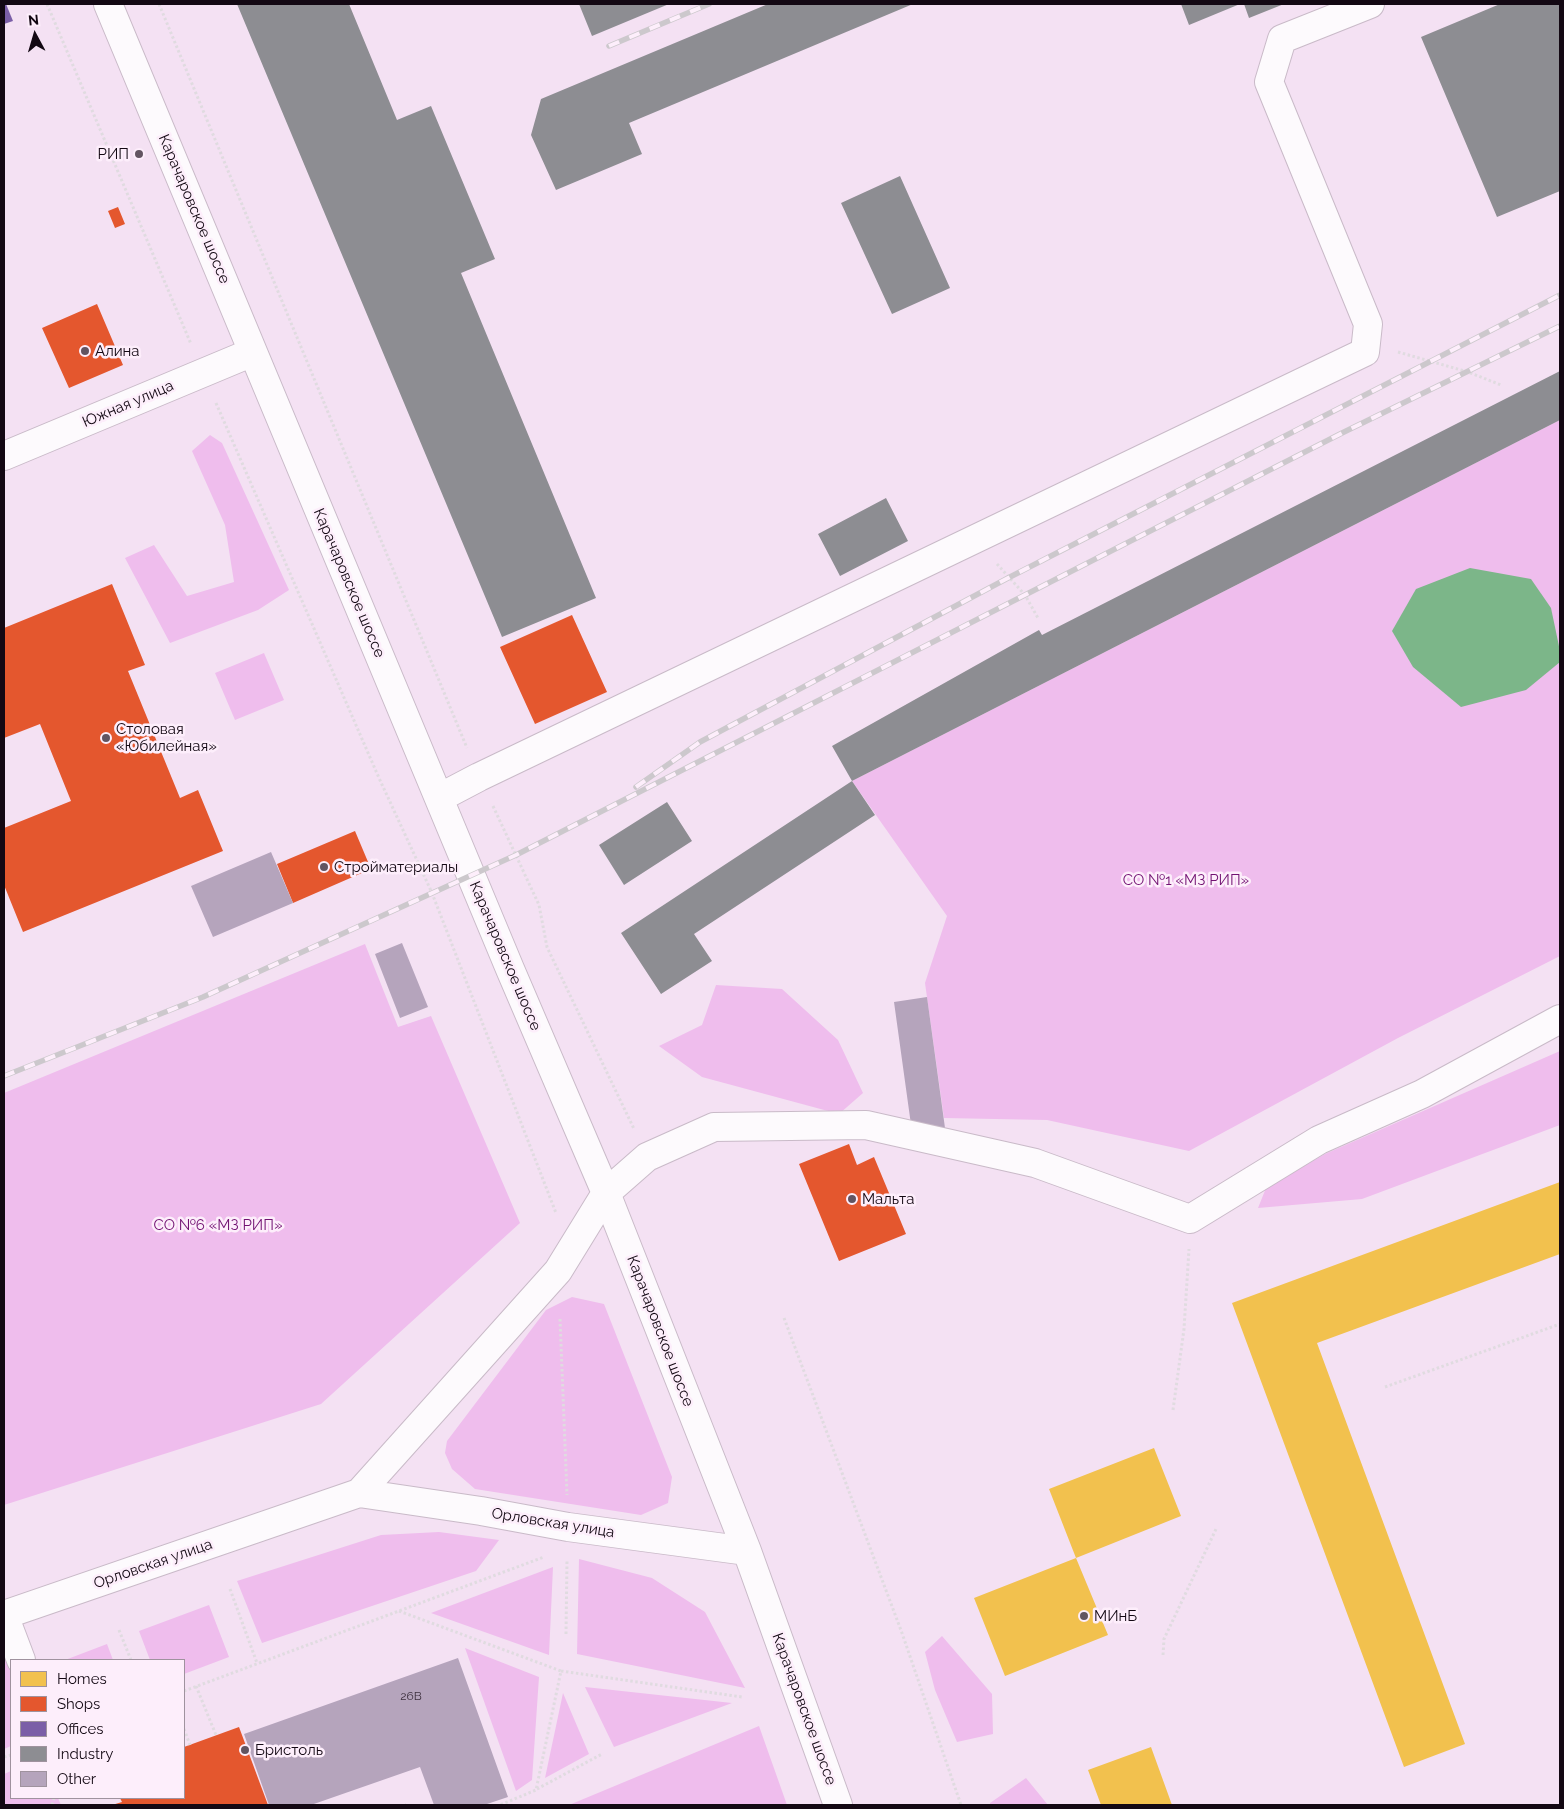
<!DOCTYPE html>
<html>
<head>
<meta charset="utf-8">
<style>
	body { margin:0 }
	#map { position:relative; width:1564px; height:1809px; overflow:hidden; background:#f4e1f3; font-family:Raleway,sans-serif }
	canvas { display:block }
	.frame { position:absolute; inset:0; border:5px solid #130813; pointer-events:none }
	.legend { position:absolute; left:10px; top:1659px; width:175px; height:140px; box-sizing:border-box; background:#fdeefb; border:1px solid #9f929e; margin:0; padding:6px 9px; list-style:none; font-size:15px; color:#130813 }
	.legend li { display:flex; align-items:center; gap:10px; height:25px }
	.legend b { width:25px; border:1px solid #9f929e }
	.north { position:absolute; left:10px; top:10px; width:50px; height:50px; -webkit-text-stroke:4px #fdeefb; paint-order:stroke; rotate:354deg; font-size:14px; font-weight:700; line-height:20px; text-align:center; color:#130813 }
	.north::after { content:''; display:block; margin:auto; width:18px; height:22px; background:#130813; clip-path:polygon(50% 0,100% 100%,50% 72%,0 100%) }
</style>
</head>
<body>
<div id="map">
<canvas width="1564" height="1809"></canvas>
<div class="frame"></div>
<ul class="legend">
<li><b style="height:14px;background:#f2c14e"></b>Homes</li>
<li><b style="height:14px;background:#e4572e"></b>Shops</li>
<li><b style="height:14px;background:#7b5ea7"></b>Offices</li>
<li><b style="height:14px;background:#8d8d92"></b>Industry</li>
<li><b style="height:14px;background:#b5a4bc"></b>Other</li>
</ul>
<div class="north">N</div>
</div>
<script>
const c = document.querySelector('canvas').getContext('2d');
c.lineJoin = 'round';
function fillPath(path, color) { c.fillStyle = color; c.fill(path, 'evenodd'); }
function stroke(path, color, width, dash) { c.strokeStyle = color; c.lineWidth = width; c.lineCap = dash ? 'butt' : 'round'; c.setLineDash(dash || []); c.stroke(path); }
function write(font, color, halo, rows, align = 'center') {
  c.font = font + ' Raleway,sans-serif'; c.lineWidth = 5; c.setLineDash([]); c.textBaseline = 'middle'; c.strokeStyle = halo; c.fillStyle = color; for (const [text, x, y, turn = 0] of rows) {
    c.save(); c.translate(x, y); c.rotate((+turn || 0) * Math.PI / 180); c.textAlign = isNaN(turn) ? turn : align; if (halo) c.strokeText(text, 0, 0); c.fillText(text, 0, 0); c.restore();
  }
}
const green = new Path2D(`
	M 1560,420 L 1560,956 L 1398,1038 L 1189,1151 L 1047,1120 L 944,1118 L 925,983 L 947,916 L 852,781 Z
	M 210,435 L 222,443 L 289,590 L 258,610 L 170,643 L 125,558 L 154,545 L 187,596 L 234,582 L 225,525 L 192,451 Z
	M 264,653 L 284,700 L 235,720 L 215,673 Z
	M 365,944 L 398,1027 L 431,1016 L 520,1223 L 321,1404 L 4,1505 L 4,1093 Z
	M 716,985 L 782,989 L 838,1040 L 863,1093 L 839,1114 L 702,1077 L 659,1046 L 702,1025 Z
	M 1560,1051 L 1560,1125 L 1362,1199 L 1258,1208 L 1266,1188 L 1325,1154 Z
	M 572,1297 L 604,1304 L 672,1477 L 668,1503 L 641,1515 L 475,1489 L 452,1469 L 445,1453 L 447,1441 L 546,1310 Z
	M 439,1532 L 499,1540 L 476,1571 L 262,1643 L 237,1581 L 381,1535 Z
	M 579,1559 L 652,1578 L 705,1612 L 745,1688 L 577,1654 Z
	M 553,1567 L 549,1655 L 431,1613 Z
	M 209,1605 L 229,1657 L 184,1674 L 184,1660 L 150,1660 L 139,1631 Z
	M 942,1636 L 992,1694 L 993,1734 L 957,1742 L 935,1690 L 925,1652 Z
	M 107,1644 L 113,1660 L 65,1660 Z
	M 465,1648 L 539,1677 L 532,1780 L 516,1791 Z
	M 4,1651 L 11,1671 L 11,1746 L 4,1749 Z
	M 585,1687 L 732,1703 L 614,1747 Z
	M 563,1693 L 589,1754 L 545,1778 Z
	M 759,1726 L 787,1805 L 569,1805 Z
	M 11,1771 L 11,1798 L 58,1798 L 61,1805 L 4,1805 L 4,1774 Z
	M 1026,1778 L 1048,1805 L 990,1805 L 990,1803 Z`);
const water = new Path2D(`
	M 1470,568 L 1531,579 L 1551,608 L 1560,651 L 1560,662 L 1526,690 L 1461,707 L 1413,667 L 1392,631 L 1416,589 Z`);
const homes = new Path2D(`
	M 1560,1182 L 1560,1254 L 1317,1343 L 1465,1744 L 1404,1767 L 1232,1303 Z
	M 1154,1448 L 1181,1516 L 1076,1558 L 1049,1489 Z
	M 1076,1558 L 1108,1635 L 1005,1676 L 974,1598 Z
	M 1151,1747 L 1172,1805 L 1101,1805 L 1088,1770 Z`);
const shops = new Path2D(`
	M 118,207 L 125,224 L 115,228 L 108,211 Z
	M 97,304 L 123,365 L 69,388 L 42,328 Z
	M 112,584 L 145,665 L 128,671 L 180,798 L 198,790 L 223,851 L 23,932 L 4,885 L 4,828 L 71,801 L 40,724 L 4,738 L 4,628 Z
	M 572,615 L 607,692 L 535,724 L 500,647 Z
	M 355,831 L 371,869 L 293,903 L 277,864 Z
	M 849,1144 L 857,1165 L 874,1157 L 906,1234 L 839,1261 L 799,1164 Z
	M 239,1727 L 268,1805 L 112,1805 L 122,1802 L 120,1798 L 184,1798 L 184,1747 Z`);
const offices = new Path2D(`
	M 4,4 L 6,4 L 13,21 L 4,24 Z`);
const industry = new Path2D(`
	M 237,4 L 349,4 L 397,120 L 431,106 L 495,259 L 461,273 L 596,598 L 502,637 Z
	M 579,4 L 669,4 L 592,36 Z
	M 768,4 L 913,4 L 629,123 L 642,154 L 556,190 L 531,135 L 541,99 Z
	M 1181,4 L 1240,4 L 1189,25 Z
	M 1244,4 L 1284,4 L 1249,18 Z
	M 1500,4 L 1560,4 L 1560,191 L 1497,217 L 1421,37 Z
	M 900,176 L 950,288 L 892,314 L 841,203 Z
	M 1560,371 L 1560,420 L 852,781 L 832,746 L 1039,630 L 1042,635 Z
	M 886,498 L 908,541 L 840,576 L 818,534 Z
	M 852,781 L 875,815 L 694,934 L 712,961 L 661,994 L 621,933 Z
	M 667,802 L 692,841 L 624,885 L 599,845 Z`);
const building = new Path2D(`
	M 271,852 L 293,903 L 213,937 L 191,886 Z
	M 402,943 L 428,1007 L 400,1018 L 375,954 Z
	M 927,997 L 945,1128 L 912,1132 L 894,1002 Z
	M 458,1658 L 508,1797 L 484,1805 L 434,1805 L 420,1767 L 311,1805 L 269,1805 L 244,1734 Z`);
const path = new Path2D(`
	M 47,4 L 191,344
	M 159,4 L 467,748
	M 1398,352 L 1468,372 L 1501,385
	M 216,403 L 379,778 L 432,893 L 556,1213
	M 997,564 L 1025,595 L 1038,618
	M 493,806 L 539,905 L 547,947 L 634,1129
	M 784,1318 L 902,1633 L 961,1805
	M 560,1319 L 567,1495
	M 1385,1387 L 1560,1324
	M 1173,1410 L 1184,1329 L 1189,1249
	M 230,1589 L 257,1663
	M 399,1611 L 561,1671 L 536,1790 L 500,1805
	M 119,1630 L 131,1660
	M 566,1634 L 567,1559
	M 1163,1655 L 1164,1639 L 1217,1527
	M 561,1671 L 742,1697
	M 196,1686 L 216,1735
	M 184,1691 L 544,1557
	M 184,1729 L 190,1745
	M 4,1757 L 11,1755
	M 537,1789 L 602,1754
	M 52,1805 L 54,1798
	M 405,1805 L 406,1805`);
const minor = new Path2D(`
	M 108,4 L 510,969 L 606,1193 L 747,1551 L 838,1805
	M 4,456 L 253,352
	M 439,798 L 479,777 L 1365,352 L 1368,324 L 1269,82 L 1282,39 L 1370,4
	M 359,1493 L 558,1271 L 606,1193 L 647,1157 L 714,1127 L 866,1125 L 1035,1163 L 1190,1219 L 1319,1140 L 1422,1094 L 1560,1019
	M 4,1615 L 359,1493 L 481,1511 L 568,1527 L 747,1551
	M 4,1615 L 21,1660`);
const rail = new Path2D(`
	M 609,46 L 709,4
	M 636,787 L 700,742 L 1008,578 L 1560,295
	M 4,1076 L 203,997 L 516,855 L 1342,433 L 1560,326`);
const markers = [
	[139,154,5,"#625461"],
	[85,351,5,"#625461"],
	[106,738,5,"#625461"],
	[324,867,5,"#625461"],
	[852,1199,5,"#625461"],
	[1084,1616,5,"#625461"],
	[245,1750,5,"#625461"]
];
const numberNames = [
	["26В",411,1696]
];
const poiNames = [
	["РИП",129,154,"right"],
	["Алина",95,351],
	["Столовая",116,729],
	["«Юбилейная»",116,746],
	["Стройматериалы",334,867],
	["Мальта",862,1199],
	["МИнБ",1094,1616],
	["Бристоль",255,1750]
];
const streetNames = [
	["Карачаровское шоссе",194,209,67],
	["Южная улица",128,404,-23],
	["Карачаровское шоссе",349,583,67],
	["Карачаровское шоссе",505,956,67],
	["Карачаровское шоссе",660,1331,69],
	["Орловская улица",553,1523,9],
	["Орловская улица",153,1564,-19],
	["Карачаровское шоссе",804,1709,70]
];
const parkNames = [
	["СО №1 «МЗ РИП»",1186,880],
	["СО №6 «МЗ РИП»",218,1225]
];
fillPath(green, '#efbded');
fillPath(water, '#7cb689');
fillPath(homes, '#f2c14e');
fillPath(shops, '#e4572e');
fillPath(offices, '#7b5ea7');
fillPath(industry, '#8d8d92');
fillPath(building, '#b5a4bc');
stroke(minor, '#c9bac8', 30);
stroke(path, '#e0dbe0', 3, [2.5, 2.5]);
stroke(minor, '#fdfafd', 28);
stroke(rail, '#ccc8cc', 5.5);
stroke(rail, '#fdeefb', 4, [11]);
for (const [x, y, r, color] of markers) { const dot = new Path2D(); dot.arc(x, y, r, 0, 2 * Math.PI); c.fillStyle = color; c.fill(dot); stroke(dot, '#fdeefb', 2); }
write('12px', '#3c2f3d', null, numberNames);
write('15px', '#130813', '#fdeefb', poiNames, 'left');
write('15px', '#130813', '#fdeefb', streetNames);
write('15px', '#721172', '#fdeefb', parkNames);
</script>
</body>
</html>
